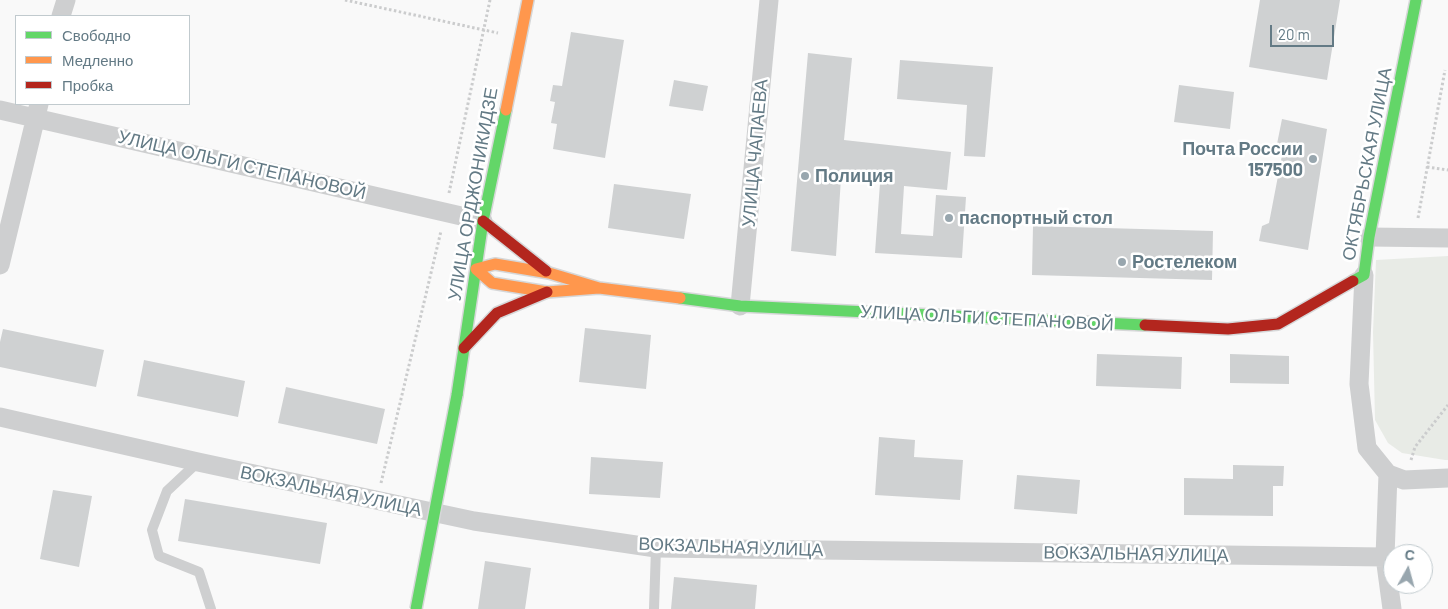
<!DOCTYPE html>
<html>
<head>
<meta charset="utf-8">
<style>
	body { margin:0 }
	#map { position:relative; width:1448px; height:609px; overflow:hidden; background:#f9f9f9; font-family:Barlow,sans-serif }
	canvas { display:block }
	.legend { position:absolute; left:15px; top:15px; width:175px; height:90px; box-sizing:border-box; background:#fff; border:1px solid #c1cace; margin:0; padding:6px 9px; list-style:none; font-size:15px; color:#637a85 }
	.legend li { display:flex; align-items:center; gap:10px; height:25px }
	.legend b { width:25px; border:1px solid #c1cace }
	.north { position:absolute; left:1383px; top:544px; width:50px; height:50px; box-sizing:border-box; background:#fff; border:1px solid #c1cace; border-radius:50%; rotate:7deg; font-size:14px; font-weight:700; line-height:20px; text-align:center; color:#637a85 }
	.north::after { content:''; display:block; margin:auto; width:18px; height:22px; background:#98a6ae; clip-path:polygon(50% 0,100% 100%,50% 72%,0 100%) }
	.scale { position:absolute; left:1270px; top:25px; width:64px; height:22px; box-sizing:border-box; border:2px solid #637a85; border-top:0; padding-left:6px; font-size:15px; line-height:18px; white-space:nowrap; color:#637a85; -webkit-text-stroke:4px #fff; paint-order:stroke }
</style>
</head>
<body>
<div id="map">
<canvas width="1448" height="609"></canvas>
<ul class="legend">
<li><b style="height:6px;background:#63d668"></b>Свободно</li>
<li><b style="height:6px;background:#ff974d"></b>Медленно</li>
<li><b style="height:6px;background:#b3261e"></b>Пробка</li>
</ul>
<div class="north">С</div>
<div class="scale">20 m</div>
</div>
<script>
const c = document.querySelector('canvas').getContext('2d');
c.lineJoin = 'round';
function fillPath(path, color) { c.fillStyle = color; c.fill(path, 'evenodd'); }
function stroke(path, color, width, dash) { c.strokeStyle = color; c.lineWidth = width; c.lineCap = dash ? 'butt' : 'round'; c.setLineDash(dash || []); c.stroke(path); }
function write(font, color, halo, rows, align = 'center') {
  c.font = font + ' Barlow,sans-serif'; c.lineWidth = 5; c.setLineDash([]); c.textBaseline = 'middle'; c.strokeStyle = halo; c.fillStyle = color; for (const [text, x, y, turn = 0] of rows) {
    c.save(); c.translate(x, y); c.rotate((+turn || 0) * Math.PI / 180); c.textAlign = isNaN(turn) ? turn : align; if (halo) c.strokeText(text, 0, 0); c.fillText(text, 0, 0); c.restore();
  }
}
const green = new Path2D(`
	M 1448,256 L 1448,460 L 1445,460 L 1402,453 L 1388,443 L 1375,420 L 1373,332 L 1376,260 Z`);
const building = new Path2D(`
	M 1260,0 L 1340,0 L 1327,80 L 1249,67 Z
	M 571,32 L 624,40 L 605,158 L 553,149 L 557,124 L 551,123 L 555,102 L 550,101 L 553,85 L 562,86 Z
	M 808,53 L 852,58 L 844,140 L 951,152 L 947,190 L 904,186 L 901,234 L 933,236 L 936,195 L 966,197 L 962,258 L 875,253 L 880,183 L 841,178 L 836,256 L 791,251 Z
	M 900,60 L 993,67 L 985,157 L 964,156 L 967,105 L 897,99 Z
	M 674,80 L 708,86 L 703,111 L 669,106 Z
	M 1179,85 L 1234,92 L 1230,129 L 1174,122 Z
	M 1282,119 L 1327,129 L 1308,250 L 1259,241 L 1262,226 L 1269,223 L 1283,150 L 1277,144 Z
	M 614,184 L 691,194 L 684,239 L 608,228 Z
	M 1033,226 L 1213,231 L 1212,280 L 1032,275 Z
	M 585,328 L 651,335 L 646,389 L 579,382 Z
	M 3,329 L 104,350 L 96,387 L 0,367 L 0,342 Z
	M 1097,354 L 1182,357 L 1181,389 L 1096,386 Z
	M 1230,354 L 1289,356 L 1289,384 L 1230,383 Z
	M 144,360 L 245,381 L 238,417 L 137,396 Z
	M 286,387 L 385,409 L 377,444 L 278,423 Z
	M 879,437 L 915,440 L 914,457 L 963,460 L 960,500 L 875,495 Z
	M 591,457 L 663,462 L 660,498 L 589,494 Z
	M 1233,465 L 1284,466 L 1283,486 L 1273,486 L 1273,516 L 1184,515 L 1184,478 L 1233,479 Z
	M 1017,475 L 1080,480 L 1077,514 L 1014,509 Z
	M 53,490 L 92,496 L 79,567 L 40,559 Z
	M 185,499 L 327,523 L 320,564 L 178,541 Z
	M 485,561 L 531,568 L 525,609 L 478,609 Z
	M 674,577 L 757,585 L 755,609 L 671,609 Z`);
const path = new Path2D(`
	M 345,0 L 498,33
	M 1427,167 L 1448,170
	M 449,193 L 490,0
	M 1418,218 L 1445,70
	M 1411,460 L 1415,447 L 1448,405
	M 381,483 L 441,231`);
const lane = new Path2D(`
	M 198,462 L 167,491 L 152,530 L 159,556 L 199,572 L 211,609
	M 654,609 L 656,548`);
const street = new Path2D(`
	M 61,16 L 66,0
	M 0,110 L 483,221
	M 1369,237 L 1448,238
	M 0,265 L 39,104
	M 1364,275 L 1359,384 L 1367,448 L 1388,474 L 1385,557 L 1392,609
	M 740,306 L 769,0
	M 0,417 L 198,462 L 474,521 L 656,548 L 1385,557
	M 1388,474 L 1404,480 L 1448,478`);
const fast = new Path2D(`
	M 1353,281 L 1364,275 L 1369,237 L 1416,0
	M 680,298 L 740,306 L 1145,325
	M 457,395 L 483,221 L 506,110`);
const slow = new Path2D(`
	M 506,110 L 528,0
	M 599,288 L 547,292 L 492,283 L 476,269 L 495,264 L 549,273 L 599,288 L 680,298`);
const jam = new Path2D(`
	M 483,221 L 546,271
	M 1145,325 L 1228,329 L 1278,324 L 1353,281
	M 464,348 L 497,313 L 547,292`);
const fastBridge = new Path2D(`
	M 416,609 L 457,395`);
const markers = [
	[1313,159,5,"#98a6ae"],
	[805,176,5,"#98a6ae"],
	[949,218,5,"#98a6ae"],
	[1122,262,5,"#98a6ae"]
];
const poiNames = [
	["Почта России",1303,149,"right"],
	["157500",1303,170,"right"],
	["Полиция",815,176],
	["паспортный стол",959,218],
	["Ростелеком",1132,262]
];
const streetNames = [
	["УЛИЦА ЧАПАЕВА",755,153,-85],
	["ОКТЯБРЬСКАЯ УЛИЦА",1367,164,-79],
	["УЛИЦА ОЛЬГИ СТЕПАНОВОЙ",242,165,13],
	["УЛИЦА ОРДЖОНИКИДЗЕ",473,194,-80],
	["УЛИЦА ОЛЬГИ СТЕПАНОВОЙ",987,318,3],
	["ВОКЗАЛЬНАЯ УЛИЦА",331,491,12],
	["ВОКЗАЛЬНАЯ УЛИЦА",731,547,2],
	["ВОКЗАЛЬНАЯ УЛИЦА",1136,554,1]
];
fillPath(green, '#e8ebe6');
fillPath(building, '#cfd1d2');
stroke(fast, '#d6d7d8', 14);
stroke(slow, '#d6d7d8', 14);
stroke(jam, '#d6d7d8', 14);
stroke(path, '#cbcccd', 3, [2.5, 2.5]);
stroke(lane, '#cecfd0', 10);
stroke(street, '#cecfd0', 19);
stroke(fast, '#63d668', 11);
stroke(slow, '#ff974d', 11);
stroke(jam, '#b3261e', 11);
stroke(fastBridge, '#d6d7d8', 14, []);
stroke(fastBridge, '#63d668', 11);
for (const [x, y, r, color] of markers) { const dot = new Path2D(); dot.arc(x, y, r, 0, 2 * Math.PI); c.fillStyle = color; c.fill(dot); stroke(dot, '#fff', 2); }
write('bold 18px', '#637a85', '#fff', poiNames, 'left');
write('18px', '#637a85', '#fff', streetNames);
</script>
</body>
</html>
